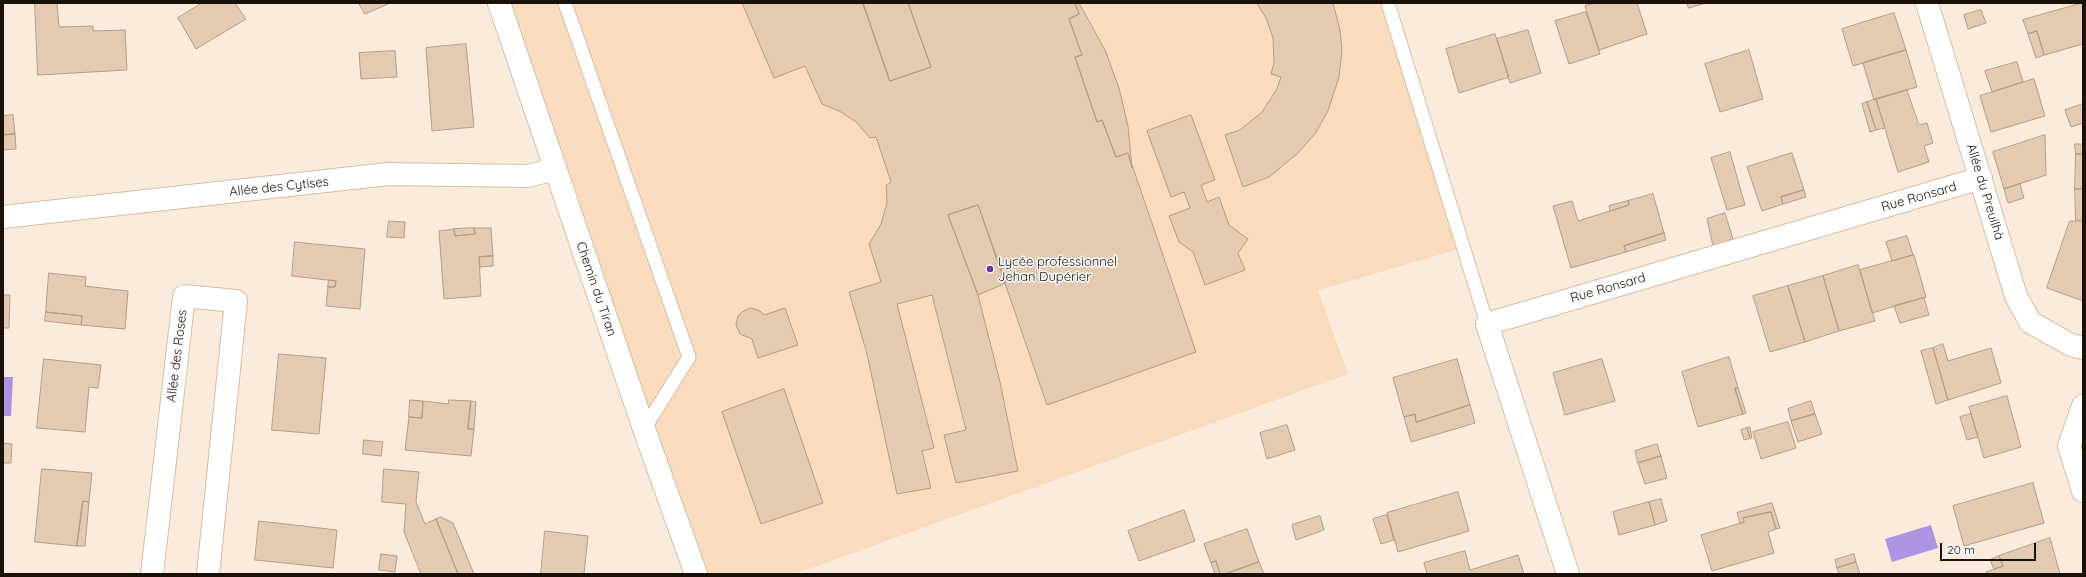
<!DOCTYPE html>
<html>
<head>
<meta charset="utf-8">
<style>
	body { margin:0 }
	#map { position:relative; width:2086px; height:577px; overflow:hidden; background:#fbebdc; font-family:Quicksand,sans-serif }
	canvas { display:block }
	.frame { position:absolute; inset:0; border:4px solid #1a1108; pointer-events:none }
	.scale { position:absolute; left:1940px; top:543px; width:96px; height:18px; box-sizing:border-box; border:2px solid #1a1108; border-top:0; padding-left:5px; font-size:12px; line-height:14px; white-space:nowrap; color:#1a1108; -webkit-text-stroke:3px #fbfbfb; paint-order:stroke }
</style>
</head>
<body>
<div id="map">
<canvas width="2086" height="577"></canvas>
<div class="frame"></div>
<div class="scale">20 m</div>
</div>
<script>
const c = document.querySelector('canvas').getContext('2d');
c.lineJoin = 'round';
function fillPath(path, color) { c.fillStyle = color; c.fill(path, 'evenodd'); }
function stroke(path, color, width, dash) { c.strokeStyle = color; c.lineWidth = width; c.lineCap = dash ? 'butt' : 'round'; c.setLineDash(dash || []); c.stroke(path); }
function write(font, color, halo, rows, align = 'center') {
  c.font = font + ' Quicksand,sans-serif'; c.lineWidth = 3; c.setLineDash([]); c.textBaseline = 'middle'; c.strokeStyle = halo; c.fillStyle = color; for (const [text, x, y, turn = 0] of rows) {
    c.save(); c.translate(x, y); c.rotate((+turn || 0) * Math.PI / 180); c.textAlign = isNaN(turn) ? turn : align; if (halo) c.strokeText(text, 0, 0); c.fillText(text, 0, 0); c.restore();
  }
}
const built = new Path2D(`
	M 499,3 L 1388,3 L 1463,248 L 1318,290 L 1348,374 L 795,574 L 696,574 Z`);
const water = new Path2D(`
	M 3,377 L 13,377 L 11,416 L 3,416 Z
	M 1931,525 L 1938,548 L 1892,562 L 1885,539 Z`);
const building = new Path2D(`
	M 35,3 L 57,3 L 59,27 L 93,26 L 93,31 L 125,30 L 127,70 L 38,75 Z
	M 202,3 L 235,3 L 246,19 L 196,49 L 178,18 Z
	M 359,3 L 390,3 L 365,14 Z
	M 863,3 L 908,3 L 931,67 L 890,81 Z
	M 863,3 L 890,81 L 931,67 L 908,3 L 1075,3 L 1079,14 L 1069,19 L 1082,55 L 1075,57 L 1097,122 L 1102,120 L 1116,157 L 1128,153 L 1196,352 L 1047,405 L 978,205 L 948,215 L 978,295 L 1000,382 L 1018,471 L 956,483 L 944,435 L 966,430 L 932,295 L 897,304 L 934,448 L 922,451 L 931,488 L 897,494 L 867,354 L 849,292 L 881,282 L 869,244 L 881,224 L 887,202 L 886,185 L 891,182 L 876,137 L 870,138 L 856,122 L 841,112 L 822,104 L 805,66 L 774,78 L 742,3 Z
	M 1075,3 L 1079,3 L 1105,50 L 1119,88 L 1128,126 L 1132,168 L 1128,153 L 1116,157 L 1102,120 L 1097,122 L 1075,57 L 1082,55 L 1069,19 L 1079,14 Z
	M 1257,3 L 1333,3 L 1340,30 L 1342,51 L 1339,77 L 1328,111 L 1315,134 L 1298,153 L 1269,177 L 1243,187 L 1225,135 L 1240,130 L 1262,112 L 1277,89 L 1281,77 L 1271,74 L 1274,63 L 1273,38 L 1266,18 Z
	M 1595,3 L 1637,3 L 1647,34 L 1599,50 L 1585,6 Z
	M 1687,3 L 1706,3 L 1689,8 Z
	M 2083,3 L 2083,44 L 2044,55 L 2037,31 L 2028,34 L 2023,20 Z
	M 1981,10 L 1986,23 L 1968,29 L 1964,15 Z
	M 1586,12 L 1600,54 L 1569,64 L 1555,21 Z
	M 1894,13 L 1906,50 L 1853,66 L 1842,29 Z
	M 1528,30 L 1541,73 L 1510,83 L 1497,39 Z
	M 2037,31 L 2044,55 L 2036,58 L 2028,34 Z
	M 1495,34 L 1509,77 L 1459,93 L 1446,49 Z
	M 466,44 L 474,127 L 432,131 L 426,48 Z
	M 1749,50 L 1763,99 L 1720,112 L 1705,64 Z
	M 1906,50 L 1917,87 L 1874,100 L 1863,63 Z
	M 395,51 L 397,77 L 361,79 L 359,53 Z
	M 2017,62 L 2023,82 L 1992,92 L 1985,71 Z
	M 2034,79 L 2045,116 L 1991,132 L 1980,96 Z
	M 1907,90 L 1919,125 L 1927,123 L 1933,143 L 1924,146 L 1929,162 L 1898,172 L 1876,99 Z
	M 1876,99 L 1885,128 L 1876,130 L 1867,102 Z
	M 1867,102 L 1876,130 L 1870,132 L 1862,104 Z
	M 2083,104 L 2083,123 L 2071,127 L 2065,110 Z
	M 13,115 L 15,134 L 3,135 L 3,116 Z
	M 1191,115 L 1215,180 L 1201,185 L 1207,202 L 1219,197 L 1229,225 L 1248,239 L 1238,253 L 1245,270 L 1205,285 L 1193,252 L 1179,242 L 1169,216 L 1190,208 L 1184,192 L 1171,197 L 1147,131 Z
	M 15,134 L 16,149 L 3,150 L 3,135 Z
	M 2045,135 L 2046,175 L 2004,189 L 1993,152 Z
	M 2075,144 L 2083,144 L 2083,154 L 2076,154 Z
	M 1730,152 L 1745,205 L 1727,210 L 1711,158 Z
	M 1792,153 L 1804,190 L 1781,197 L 1783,204 L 1762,211 L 1747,167 Z
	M 2076,154 L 2083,154 L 2083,189 L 2075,189 Z
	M 2020,184 L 2024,198 L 2008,203 L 2004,189 Z
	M 2075,189 L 2083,189 L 2083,220 L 2076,220 Z
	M 1804,190 L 1806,197 L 1783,204 L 1781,197 Z
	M 1653,194 L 1664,233 L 1624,246 L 1626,252 L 1571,268 L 1553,206 L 1572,201 L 1578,221 L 1629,205 L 1628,201 Z
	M 1628,201 L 1629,205 L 1610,211 L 1609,206 Z
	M 978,205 L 1006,283 L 978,295 L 948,215 Z
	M 1725,213 L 1733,239 L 1713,246 L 1707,219 Z
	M 389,221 L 405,222 L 404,238 L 387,237 Z
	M 2070,221 L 2083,221 L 2083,301 L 2047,288 Z
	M 474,228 L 475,234 L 455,236 L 454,229 Z
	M 474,228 L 491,228 L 493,256 L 479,257 L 481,296 L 444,299 L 439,231 L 454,229 L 455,236 L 475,234 Z
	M 1664,233 L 1666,240 L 1626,252 L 1624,246 Z
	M 1907,236 L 1913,255 L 1892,261 L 1886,242 Z
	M 295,242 L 365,249 L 360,309 L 326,306 L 328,287 L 335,287 L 336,281 L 292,276 Z
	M 1914,255 L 1926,297 L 1872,313 L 1860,270 Z
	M 493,256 L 493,266 L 480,267 L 479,257 Z
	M 1858,265 L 1875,321 L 1839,331 L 1823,276 Z
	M 49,273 L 86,277 L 85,286 L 128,291 L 125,329 L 81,325 L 82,316 L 46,312 Z
	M 1823,276 L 1839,331 L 1805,342 L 1788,286 Z
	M 329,280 L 336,281 L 335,287 L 328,287 Z
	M 1788,286 L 1805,342 L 1770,352 L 1753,296 Z
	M 3,295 L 10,295 L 9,328 L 3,328 Z
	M 1924,298 L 1929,315 L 1900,323 L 1894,306 Z
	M 751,308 L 760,311 L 764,315 L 785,308 L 798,345 L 758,358 L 752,339 L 740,334 L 736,325 L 738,316 L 742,312 Z
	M 46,312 L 82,316 L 81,325 L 45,321 Z
	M 1943,344 L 1948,361 L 1991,348 L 2001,383 L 1948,400 L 1933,348 Z
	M 1933,348 L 1948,400 L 1936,404 L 1921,351 Z
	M 279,354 L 326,358 L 319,434 L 272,430 Z
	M 1729,357 L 1738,388 L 1735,388 L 1743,414 L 1698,427 L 1682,372 Z
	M 44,359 L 101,365 L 98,388 L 89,387 L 85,432 L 37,428 Z
	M 1457,359 L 1470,405 L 1416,422 L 1415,414 L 1404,417 L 1393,378 Z
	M 1602,359 L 1615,401 L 1565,415 L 1553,373 Z
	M 1735,388 L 1738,388 L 1746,413 L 1743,414 Z
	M 784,389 L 823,503 L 761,524 L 722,412 Z
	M 2007,396 L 2021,447 L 1984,458 L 1969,407 Z
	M 410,400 L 423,401 L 422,418 L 409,417 Z
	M 449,400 L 471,401 L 468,429 L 474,429 L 471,456 L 405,450 L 409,417 L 422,418 L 423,401 L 448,404 Z
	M 471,401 L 476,402 L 474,429 L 468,429 Z
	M 1811,401 L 1815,414 L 1791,421 L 1788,409 Z
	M 1470,405 L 1475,423 L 1411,442 L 1404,417 L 1415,414 L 1416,422 Z
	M 1815,414 L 1822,434 L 1798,442 L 1791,421 Z
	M 1971,414 L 1978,437 L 1967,440 L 1960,417 Z
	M 1788,422 L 1796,448 L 1761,459 L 1753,432 Z
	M 1287,425 L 1295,450 L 1267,459 L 1260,433 Z
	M 1750,427 L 1752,438 L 1750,438 L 1747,428 Z
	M 1747,428 L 1750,438 L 1744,440 L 1741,430 Z
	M 364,440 L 383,442 L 381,456 L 363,454 Z
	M 3,443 L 12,444 L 11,463 L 3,463 Z
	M 1657,444 L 1661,456 L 1638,463 L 1635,451 Z
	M 1661,456 L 1667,478 L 1645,484 L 1638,463 Z
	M 42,469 L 92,473 L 89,502 L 83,501 L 77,546 L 35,542 Z
	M 384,469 L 419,472 L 416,502 L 425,524 L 436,519 L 458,574 L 421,574 L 404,532 L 406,504 L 382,502 Z
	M 2033,483 L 2044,523 L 1964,546 L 1953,506 Z
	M 1458,492 L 1469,531 L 1398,552 L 1387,513 Z
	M 1661,499 L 1667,521 L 1655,525 L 1649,502 Z
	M 83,501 L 89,502 L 85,546 L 77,546 Z
	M 1649,502 L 1655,525 L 1619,535 L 1613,512 Z
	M 1772,503 L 1780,528 L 1776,529 L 1771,512 L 1743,518 L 1744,522 L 1740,523 L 1737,513 Z
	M 1184,510 L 1195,541 L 1139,561 L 1128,531 Z
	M 1771,512 L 1776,529 L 1768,532 L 1774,553 L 1712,571 L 1701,535 L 1744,522 L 1743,518 Z
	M 1387,515 L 1394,540 L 1381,544 L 1373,519 Z
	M 1320,516 L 1324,530 L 1296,540 L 1292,525 Z
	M 441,517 L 453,523 L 474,574 L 458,574 L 436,519 Z
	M 259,521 L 337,530 L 333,568 L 255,560 Z
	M 1247,529 L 1259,562 L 1225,574 L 1220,574 L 1216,561 L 1211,563 L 1204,544 Z
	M 545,531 L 588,536 L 584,574 L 541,574 Z
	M 2050,538 L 2060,574 L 1987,574 L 1986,572 L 2003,566 L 1999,556 Z
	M 1465,551 L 1470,570 L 1518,555 L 1524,574 L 1427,574 L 1424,563 Z
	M 381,554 L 397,556 L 395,572 L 379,570 Z
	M 1854,554 L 1856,562 L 1837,568 L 1835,560 Z
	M 1999,556 L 2003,566 L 1994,569 L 1990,560 Z
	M 1216,561 L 1220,574 L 1215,574 L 1211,563 Z
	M 1259,562 L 1264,574 L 1225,574 Z
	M 1856,562 L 1860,574 L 1839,574 L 1837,568 Z`);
const lane = new Path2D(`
	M 565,3 L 689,357 L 644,429
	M 1388,3 L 1487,324`);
const street = new Path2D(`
	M 499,3 L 644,429 L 696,574
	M 1927,3 L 2016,296 L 2030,322 L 2071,345 L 2083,348
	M 3,217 L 388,174 L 528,176 L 555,169
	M 2083,406 L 2069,446 L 2083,491
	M 152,574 L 184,296 L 236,301 L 208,574
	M 1568,574 L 1487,324 L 1981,178`);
const markers = [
	[990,269,4,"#6533aa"]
];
const streetNames = [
	["Allée des Cytises",279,187,-6],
	["Allée du Preuilhà",1985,192,73],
	["Rue Ronsard",1919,197,-16],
	["Rue Ronsard",1608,288,-16],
	["Chemin du Tiran",596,289,71],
	["Allée des Roses",177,356,-83]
];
const poiNames = [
	["Lycée professionnel",998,262],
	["Jehan Dupérier",998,277]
];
fillPath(built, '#fbdbbd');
fillPath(water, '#ac94e2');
fillPath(building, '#e4cab1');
stroke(building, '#b59d85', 1);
stroke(lane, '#d6bda5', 15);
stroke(street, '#d6bda5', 24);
stroke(lane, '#fff', 13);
stroke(street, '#fff', 22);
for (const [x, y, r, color] of markers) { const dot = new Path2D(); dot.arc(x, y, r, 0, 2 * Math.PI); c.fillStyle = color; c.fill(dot); stroke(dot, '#fbfbfb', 1.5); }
write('13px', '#1a1108', '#fbfbfb', streetNames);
write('13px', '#1a1108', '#fbfbfb', poiNames, 'left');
</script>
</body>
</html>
